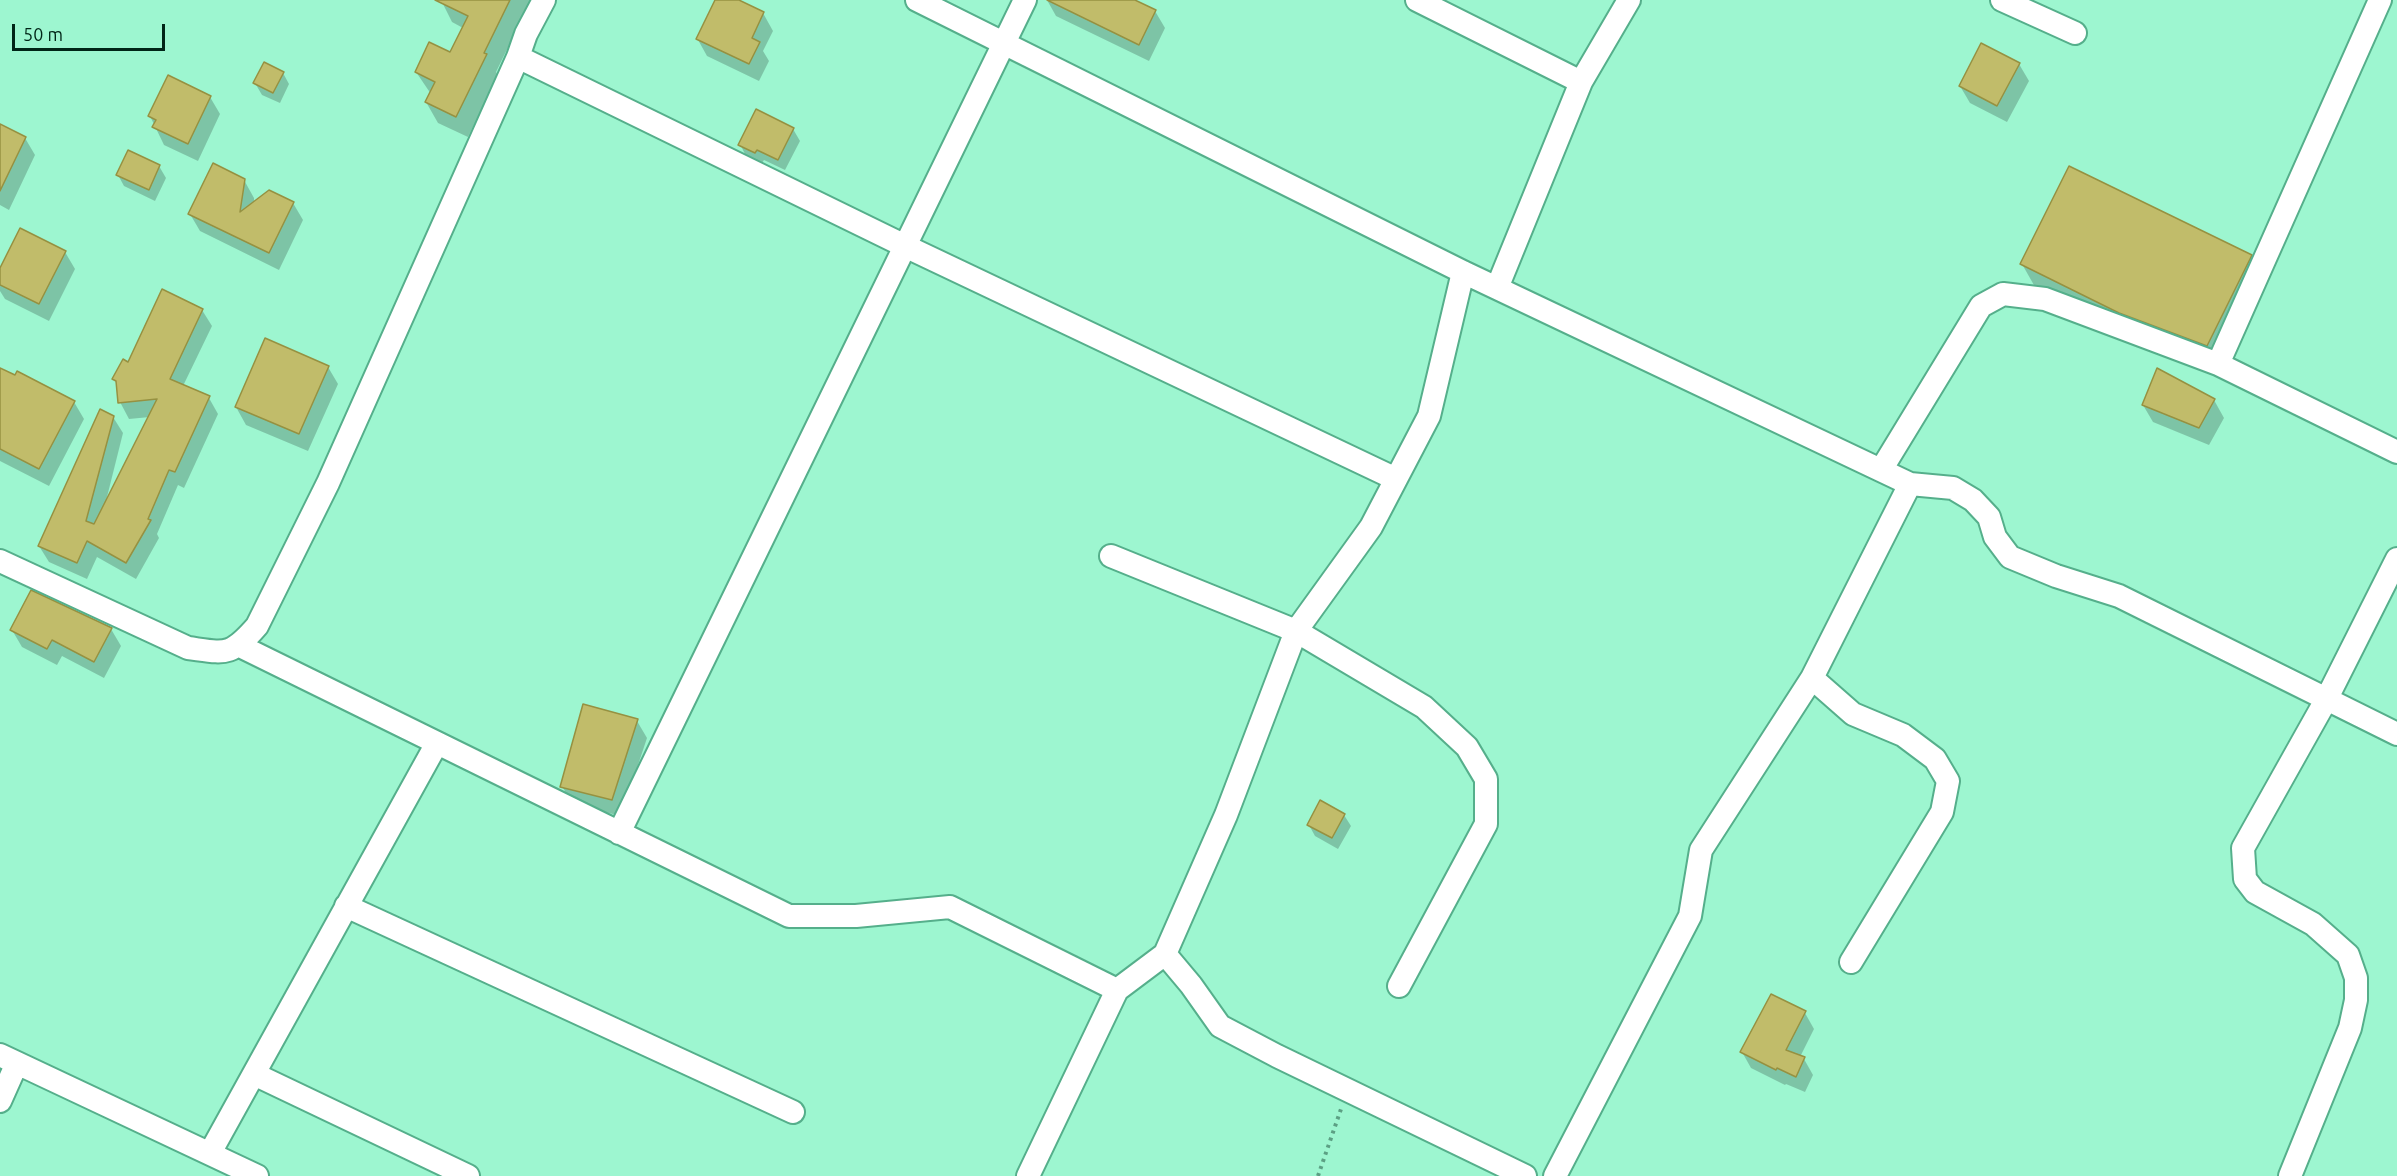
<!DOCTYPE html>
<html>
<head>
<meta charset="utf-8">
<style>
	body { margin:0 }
	#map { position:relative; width:2397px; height:1176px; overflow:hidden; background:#9df6d0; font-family:Ubuntu,sans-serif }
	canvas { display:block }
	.scale { position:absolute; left:12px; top:24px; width:153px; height:27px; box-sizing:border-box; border:3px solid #002517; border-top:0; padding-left:8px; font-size:18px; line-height:21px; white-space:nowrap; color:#002517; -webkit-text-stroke:4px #9df6d0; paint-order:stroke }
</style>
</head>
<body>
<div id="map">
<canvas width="2397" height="1176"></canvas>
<div class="scale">50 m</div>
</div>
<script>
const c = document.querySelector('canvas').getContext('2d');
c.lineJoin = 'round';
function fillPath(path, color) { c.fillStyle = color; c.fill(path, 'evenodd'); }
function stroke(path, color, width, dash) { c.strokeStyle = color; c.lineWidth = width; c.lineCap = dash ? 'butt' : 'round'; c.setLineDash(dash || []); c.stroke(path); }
const shadow = new Path2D(`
	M 441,0 L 531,0 L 496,72 L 498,76 L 468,137 L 438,123 L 426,102 L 431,94 L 416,72 L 451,54 L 463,28 L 452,22 Z
	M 716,0 L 736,0 L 763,13 L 773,31 L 763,51 L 769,61 L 759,81 L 707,56 L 697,38 Z
	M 1047,0 L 1132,0 L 1155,11 L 1165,28 L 1149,61 L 1056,16 Z
	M 2019,64 L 2029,81 L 2007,122 L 1970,103 L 1960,86 Z
	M 283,73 L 289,84 L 280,103 L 262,95 L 255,83 Z
	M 210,97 L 220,114 L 198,161 L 164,145 L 150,116 Z
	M 0,126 L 25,138 L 35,155 L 9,210 L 0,205 Z
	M 793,129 L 800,141 L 785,170 L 764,160 L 762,163 L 746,156 L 740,144 Z
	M 159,166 L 166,178 L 155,201 L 124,186 L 118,175 Z
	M 244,180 L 254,198 L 254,204 L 293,203 L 303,220 L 279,270 L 200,231 L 190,214 Z
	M 65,252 L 75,269 L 49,321 L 5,299 L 0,291 L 0,271 Z
	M 2251,256 L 2264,279 L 2220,368 L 2035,287 L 2022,264 Z
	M 202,310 L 212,326 L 183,386 L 209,398 L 218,414 L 184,488 L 178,485 L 157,534 L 159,538 L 136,579 L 97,557 L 87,579 L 49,562 L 39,546 L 113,417 L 123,433 L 105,505 L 150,417 L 129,419 L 120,402 L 118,387 L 114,379 L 128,364 Z
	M 328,367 L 338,384 L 308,451 L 246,425 L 236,407 Z
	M 0,370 L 74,402 L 84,419 L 49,486 L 0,461 Z
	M 2214,400 L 2224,418 L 2209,445 L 2153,422 L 2143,405 Z
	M 111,629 L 121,646 L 104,678 L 62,656 L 57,665 L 22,647 L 12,630 Z
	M 637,721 L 647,738 L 621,816 L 572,804 L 562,786 Z
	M 1344,815 L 1351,826 L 1338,849 L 1315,836 L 1309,825 Z
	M 1772,996 L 1805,1013 L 1814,1029 L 1800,1057 L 1804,1059 L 1813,1075 L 1805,1092 L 1786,1084 L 1785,1085 L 1751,1068 L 1742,1052 Z`);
const building = new Path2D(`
	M 435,0 L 510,0 L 484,53 L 487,54 L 456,117 L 425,102 L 435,82 L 415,72 L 429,42 L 450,52 L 468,16 Z
	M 715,0 L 739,0 L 764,12 L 752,38 L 760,42 L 749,64 L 696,39 Z
	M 1047,0 L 1135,0 L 1156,10 L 1139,45 Z
	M 1981,43 L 2020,63 L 1997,106 L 1959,86 Z
	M 264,62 L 284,72 L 273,93 L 253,83 Z
	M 168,75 L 211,96 L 188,144 L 152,127 L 156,120 L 148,116 Z
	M 756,109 L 794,128 L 778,160 L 757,150 L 755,153 L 738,145 Z
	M 0,124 L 26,137 L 0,191 Z
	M 128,150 L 160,165 L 149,190 L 116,175 Z
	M 213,163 L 245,179 L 240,212 L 269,190 L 294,202 L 269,253 L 188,214 Z
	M 2069,166 L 2252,255 L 2207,346 L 2119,313 L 2020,264 Z
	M 20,228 L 66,251 L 39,304 L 0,285 L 0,268 Z
	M 162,289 L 203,309 L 170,379 L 210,396 L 175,472 L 169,470 L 148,519 L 151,520 L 126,563 L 87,541 L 77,563 L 38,546 L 100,409 L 114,416 L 86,521 L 94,524 L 157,399 L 118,403 L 116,381 L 112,379 L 123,359 L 128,362 Z
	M 265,338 L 329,366 L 299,434 L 235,407 Z
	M 0,368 L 15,375 L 17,371 L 75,401 L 39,469 L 0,449 Z
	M 2157,368 L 2215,399 L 2199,428 L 2142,405 Z
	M 31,590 L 112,628 L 94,662 L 52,640 L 47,649 L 10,630 Z
	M 583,704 L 638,719 L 612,800 L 560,787 Z
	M 1320,800 L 1345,814 L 1332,838 L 1307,825 Z
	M 1771,994 L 1806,1011 L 1786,1050 L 1805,1057 L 1796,1077 L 1777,1068 L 1776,1070 L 1740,1052 Z`);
const path = new Path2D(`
	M 1318,1176 L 1341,1109`);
const minor = new Path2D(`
	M 917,0 L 1463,272 L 1910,484 L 1953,488 L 1973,500 L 1989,517 L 1995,537 L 2010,557 L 2056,576 L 2119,596 L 2397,734
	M 1417,0 L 1581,82 L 1629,0
	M 2002,0 L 2075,33
	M 518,57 L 905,246 L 1396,479
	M 1497,288 L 1581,82
	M 2218,364 L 2380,0
	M 1881,470 L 1981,306 L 2003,294 L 2045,299 L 2218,364 L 2397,452
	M 1111,556 L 1296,631 L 1424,707 L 1467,747 L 1486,779 L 1486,824 L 1399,986
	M 0,561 L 188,648 C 226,653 230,657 257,626 L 328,483 L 518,57 L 526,34 L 544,0
	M 240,646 L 789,916 L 856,916 L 950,907 L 1117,990 L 1165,954 L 1226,815 L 1296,631 L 1371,527 L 1429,416 L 1463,272
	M 1812,678 L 1853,714 L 1903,735 L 1935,759 L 1948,781 L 1942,812 L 1851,962
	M 619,833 L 1025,0
	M 346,906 L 793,1112
	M 1165,954 L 1191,985 L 1220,1026 L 1277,1056 L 1525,1176
	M 0,1055 L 257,1176
	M 254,1074 L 468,1176
	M 0,1101 L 17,1063
	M 210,1153 L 437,743
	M 1028,1176 L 1117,990
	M 1555,1176 L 1690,916 L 1701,850 L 1812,678 L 1910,484
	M 2290,1176 L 2350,1028 L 2356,1000 L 2356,978 L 2348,955 L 2313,924 L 2255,892 L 2245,879 L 2243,848 L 2326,700 L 2397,559`);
fillPath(shadow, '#0003');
fillPath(building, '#c1bc6a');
stroke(building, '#969141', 1.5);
stroke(minor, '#55af8b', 26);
stroke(path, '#5ca084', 4, [3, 4.5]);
stroke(minor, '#fff', 22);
</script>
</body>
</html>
